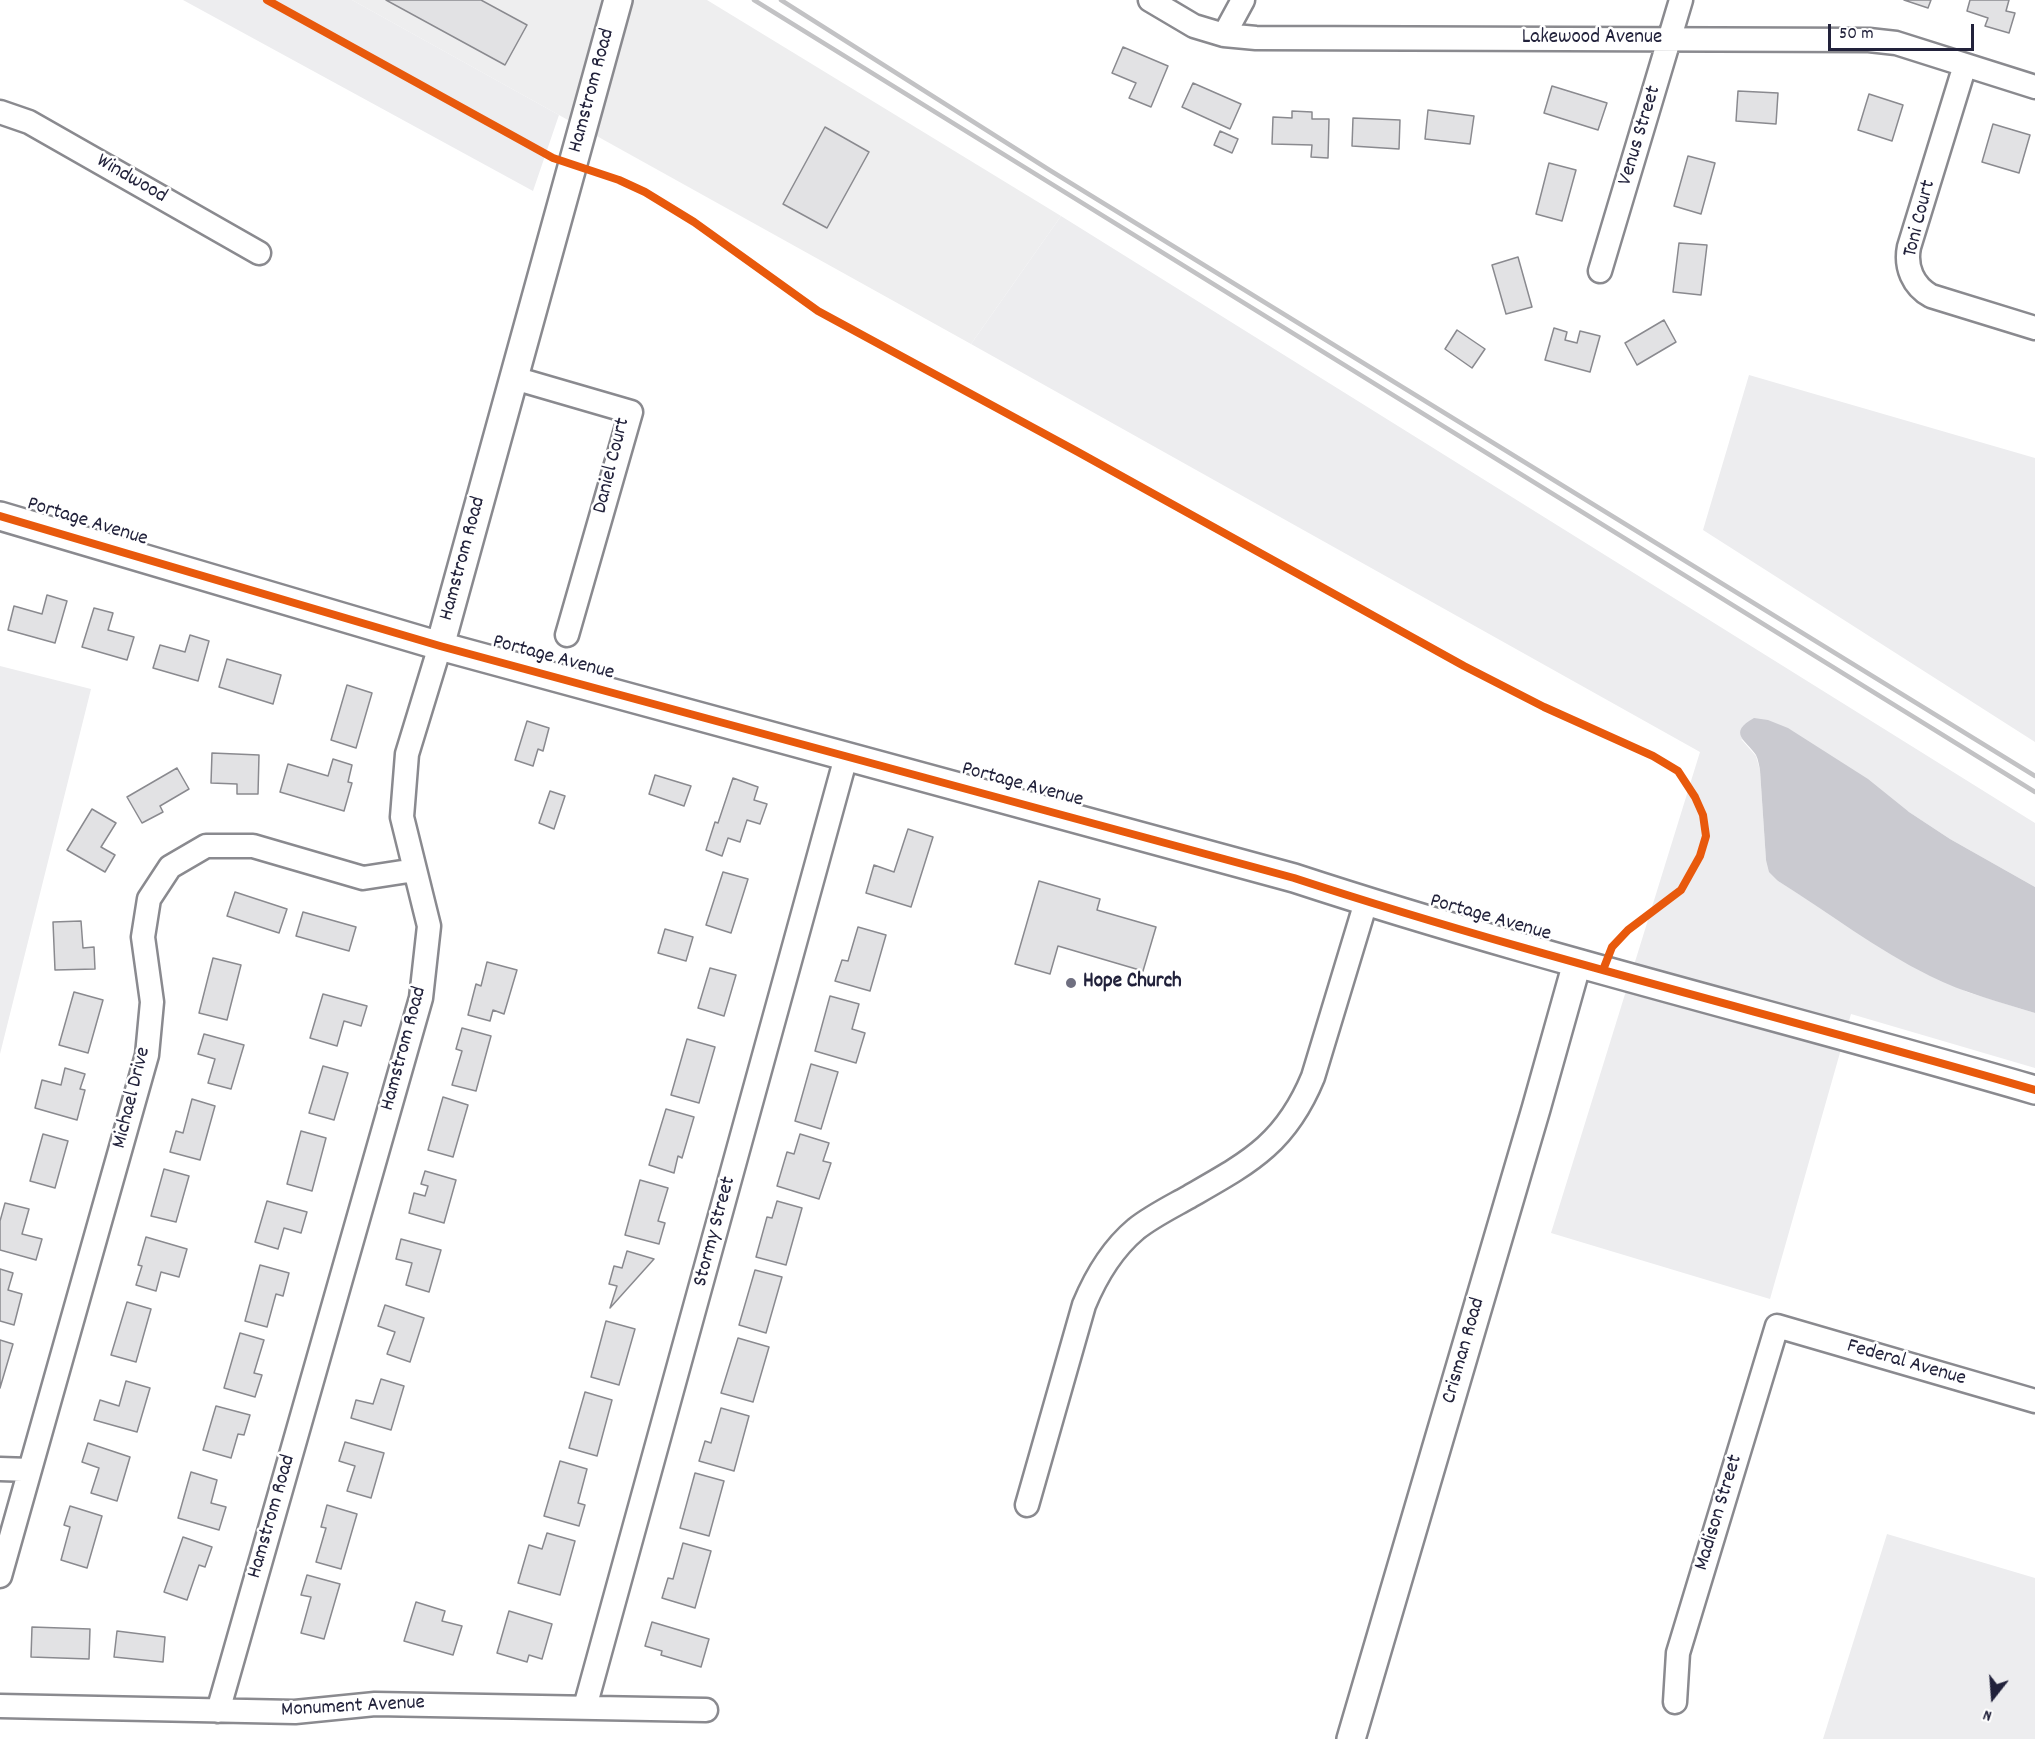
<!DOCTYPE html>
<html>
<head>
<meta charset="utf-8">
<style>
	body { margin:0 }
	#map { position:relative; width:2035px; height:1739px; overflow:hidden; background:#fff; font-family:Dekko,sans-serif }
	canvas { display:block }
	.north { position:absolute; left:1963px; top:1667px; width:60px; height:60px; -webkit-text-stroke:4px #fff; paint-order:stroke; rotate:197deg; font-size:16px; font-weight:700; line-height:24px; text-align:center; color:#22223b }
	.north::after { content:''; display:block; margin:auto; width:21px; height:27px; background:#22223b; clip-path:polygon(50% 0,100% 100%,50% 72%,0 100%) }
	.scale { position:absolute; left:1828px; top:24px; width:146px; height:27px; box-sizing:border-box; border:3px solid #22223b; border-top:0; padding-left:8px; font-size:18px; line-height:21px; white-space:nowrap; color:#22223b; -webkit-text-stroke:4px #fff; paint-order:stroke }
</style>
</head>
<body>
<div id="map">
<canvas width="2035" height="1739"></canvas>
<div class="north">N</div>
<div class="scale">50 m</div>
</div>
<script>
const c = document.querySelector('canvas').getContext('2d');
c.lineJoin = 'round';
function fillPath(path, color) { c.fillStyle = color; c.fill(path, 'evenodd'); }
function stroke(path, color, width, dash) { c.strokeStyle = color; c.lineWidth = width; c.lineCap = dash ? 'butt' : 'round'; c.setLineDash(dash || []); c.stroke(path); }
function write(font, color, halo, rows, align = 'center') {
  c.font = font + ' Dekko,sans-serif'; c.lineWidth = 5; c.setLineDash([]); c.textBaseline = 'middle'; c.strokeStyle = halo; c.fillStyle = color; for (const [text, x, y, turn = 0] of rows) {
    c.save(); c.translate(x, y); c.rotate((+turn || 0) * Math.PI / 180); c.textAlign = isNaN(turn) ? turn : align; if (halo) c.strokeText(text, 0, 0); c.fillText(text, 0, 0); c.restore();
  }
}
const built = new Path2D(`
	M 352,0 L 707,0 L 1061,216 L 971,344 Z`);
const green = new Path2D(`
	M 183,0 L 352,0 L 559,115 L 533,191 Z
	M 1061,216 L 2035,823 L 2035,887 L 1950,839 L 1909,812 L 1741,739 L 1756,756 L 1760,770 L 1766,860 L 1778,881 L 1832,915 L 1967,992 L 2035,1013 L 2035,1068 L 1851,1014 L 1770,1299 L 1551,1233 L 1700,752 L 971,344 Z
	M 1749,375 L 2035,458 L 2035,742 L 1703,530 Z
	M 0,666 L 91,689 L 0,1054 Z
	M 1887,1534 L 2035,1578 L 2035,1739 L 1823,1739 Z`);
const water = new Path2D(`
	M 1754,718 L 1768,720 L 1788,728 L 1868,779 L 1909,812 L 1950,839 L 2035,887 L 2035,1013 C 2000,1002 1964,993 1930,976 C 1877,950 1828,912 1778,881 L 1769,872 L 1766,860 L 1760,770 C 1759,765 1758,759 1756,755 C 1746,740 1727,733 1754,718 Z`);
const building = new Path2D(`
	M 386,0 L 481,0 L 527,25 L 505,65 Z
	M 1904,0 L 1931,0 L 1928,8 Z
	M 1970,0 L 2009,0 L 2006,11 L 2015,13 L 2009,33 L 1985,26 L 1988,18 L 1967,11 Z
	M 1123,47 L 1168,66 L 1151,107 L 1129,98 L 1136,83 L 1112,73 Z
	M 1193,83 L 1241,104 L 1230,129 L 1182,107 Z
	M 1552,86 L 1607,103 L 1598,130 L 1544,113 Z
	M 1738,91 L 1778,93 L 1776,124 L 1736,121 Z
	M 1869,94 L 1903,105 L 1892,141 L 1858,130 Z
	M 1428,110 L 1474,116 L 1470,144 L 1425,139 Z
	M 1292,111 L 1312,112 L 1312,119 L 1329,119 L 1328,158 L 1311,157 L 1312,145 L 1272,144 L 1273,117 L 1292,118 Z
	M 1353,118 L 1400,120 L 1399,149 L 1352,146 Z
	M 1993,124 L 2030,135 L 2019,173 L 1982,162 Z
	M 825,127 L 869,152 L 827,228 L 783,204 Z
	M 1220,131 L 1238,139 L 1232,153 L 1214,145 Z
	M 1688,156 L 1715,163 L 1701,214 L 1674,206 Z
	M 1549,163 L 1576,170 L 1562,221 L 1536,214 Z
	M 1679,243 L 1707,245 L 1701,295 L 1673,292 Z
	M 1518,257 L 1532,307 L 1506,314 L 1492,265 Z
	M 1664,320 L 1676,342 L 1637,365 L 1625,343 Z
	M 1554,328 L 1567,332 L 1565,340 L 1577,343 L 1580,331 L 1600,336 L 1590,372 L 1545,360 Z
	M 1457,330 L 1485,349 L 1472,368 L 1445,349 Z
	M 47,595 L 67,601 L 55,643 L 8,630 L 14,606 L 42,614 Z
	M 94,608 L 113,613 L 108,630 L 134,637 L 127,660 L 82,647 Z
	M 190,635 L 209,641 L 198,681 L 153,668 L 160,645 L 185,652 Z
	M 227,659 L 281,675 L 273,704 L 219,687 Z
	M 347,685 L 372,693 L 356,748 L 331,740 Z
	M 527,721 L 549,728 L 543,751 L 538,749 L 533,766 L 515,760 Z
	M 212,753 L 259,755 L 258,794 L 237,794 L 237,784 L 211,783 Z
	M 333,759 L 352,765 L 348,782 L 352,783 L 344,811 L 280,792 L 288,764 L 328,776 Z
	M 177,768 L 189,789 L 160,806 L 163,812 L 142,823 L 127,797 Z
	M 655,775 L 691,786 L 684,806 L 649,794 Z
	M 733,778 L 758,787 L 754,800 L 767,804 L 760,824 L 747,820 L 740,842 L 728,838 L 722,856 L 706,850 L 715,822 L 718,823 Z
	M 550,791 L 565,796 L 554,829 L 539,823 Z
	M 92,809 L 116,823 L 101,847 L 115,855 L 105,872 L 67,850 Z
	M 908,829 L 933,837 L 911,907 L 866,893 L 874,865 L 894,872 Z
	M 723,872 L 748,879 L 731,933 L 706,925 Z
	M 1039,881 L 1100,899 L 1097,910 L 1156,927 L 1143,971 L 1058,946 L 1050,974 L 1015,964 Z
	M 235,892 L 287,909 L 279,933 L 227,916 Z
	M 303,912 L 356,927 L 349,951 L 296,936 Z
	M 81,921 L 83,948 L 94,947 L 95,969 L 55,970 L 53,922 Z
	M 858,927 L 886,935 L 870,991 L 835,981 L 842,960 L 848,961 Z
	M 665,929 L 693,937 L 686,961 L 658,953 Z
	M 213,958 L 241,965 L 227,1020 L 199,1013 Z
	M 487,962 L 517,970 L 504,1014 L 493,1010 L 490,1021 L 468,1015 L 476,984 L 481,986 Z
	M 710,968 L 736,975 L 724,1016 L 698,1008 Z
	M 74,992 L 103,1000 L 88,1053 L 59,1045 Z
	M 323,994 L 367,1006 L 361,1026 L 344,1021 L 337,1046 L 310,1038 Z
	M 830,996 L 859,1004 L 852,1029 L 865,1033 L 856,1063 L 815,1051 Z
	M 462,1028 L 491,1036 L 476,1091 L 452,1085 L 462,1051 L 456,1049 Z
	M 204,1034 L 244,1045 L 231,1089 L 208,1083 L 215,1059 L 198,1054 Z
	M 687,1039 L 715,1047 L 699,1103 L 671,1095 Z
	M 811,1064 L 838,1072 L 821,1129 L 795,1121 Z
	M 323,1066 L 348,1073 L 334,1120 L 309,1113 Z
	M 65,1068 L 85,1074 L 80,1089 L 85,1090 L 77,1120 L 35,1108 L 42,1080 L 61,1085 Z
	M 443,1097 L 468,1105 L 453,1157 L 428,1150 Z
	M 192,1099 L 215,1106 L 200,1160 L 170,1152 L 176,1131 L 183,1133 Z
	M 666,1109 L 694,1117 L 682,1158 L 678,1156 L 674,1173 L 649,1165 Z
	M 301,1131 L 326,1138 L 312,1191 L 287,1184 Z
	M 43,1134 L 68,1141 L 55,1188 L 30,1181 Z
	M 800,1134 L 829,1143 L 823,1161 L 831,1163 L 819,1199 L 777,1186 L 787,1152 L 794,1154 Z
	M 164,1169 L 189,1176 L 176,1222 L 151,1216 Z
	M 425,1171 L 456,1180 L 444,1223 L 409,1213 L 414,1193 L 425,1196 L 428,1186 L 421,1184 Z
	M 640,1180 L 668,1188 L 658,1221 L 665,1223 L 659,1244 L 625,1235 Z
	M 267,1201 L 307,1212 L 301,1233 L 284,1228 L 278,1249 L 255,1242 Z
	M 777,1201 L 802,1208 L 786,1265 L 756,1257 L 767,1217 L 772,1218 Z
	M 5,1203 L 29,1209 L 22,1234 L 42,1239 L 36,1260 L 0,1250 L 0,1221 Z
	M 146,1237 L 187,1249 L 179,1277 L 161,1272 L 156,1291 L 136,1285 L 142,1266 L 138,1265 Z
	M 401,1239 L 441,1250 L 429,1292 L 406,1285 L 412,1263 L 396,1259 Z
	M 627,1251 L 654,1259 L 610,1308 L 617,1286 L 609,1284 L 614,1266 L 622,1268 Z
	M 260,1265 L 289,1273 L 283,1296 L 276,1294 L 267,1327 L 245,1321 Z
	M 0,1269 L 13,1273 L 8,1290 L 22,1294 L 14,1325 L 0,1321 Z
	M 755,1270 L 782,1277 L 766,1333 L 739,1325 Z
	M 127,1302 L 151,1309 L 136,1362 L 111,1355 Z
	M 385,1305 L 424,1318 L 410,1362 L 387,1354 L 395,1332 L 378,1326 Z
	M 606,1321 L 635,1329 L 619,1385 L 591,1377 Z
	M 240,1333 L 264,1340 L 254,1373 L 262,1375 L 255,1397 L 224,1388 Z
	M 738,1338 L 769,1347 L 753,1402 L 721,1393 Z
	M 0,1340 L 13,1344 L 0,1388 Z
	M 381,1379 L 404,1386 L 391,1430 L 351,1418 L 356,1400 L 373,1404 Z
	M 126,1381 L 150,1388 L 137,1432 L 94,1420 L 100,1400 L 119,1406 Z
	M 585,1392 L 612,1400 L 597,1456 L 569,1448 Z
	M 216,1406 L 250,1415 L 244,1435 L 238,1434 L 231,1458 L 203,1450 Z
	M 721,1408 L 749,1416 L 734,1471 L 699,1461 L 705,1441 L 711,1443 Z
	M 345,1442 L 384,1453 L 371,1498 L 347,1491 L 355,1466 L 339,1461 Z
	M 88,1443 L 130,1457 L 117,1501 L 91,1493 L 99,1468 L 82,1462 Z
	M 560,1461 L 587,1469 L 578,1503 L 585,1505 L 579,1526 L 544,1516 Z
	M 191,1472 L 217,1480 L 211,1503 L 226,1507 L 219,1530 L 178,1518 Z
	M 695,1473 L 724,1481 L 709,1536 L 680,1528 Z
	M 327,1505 L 357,1514 L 341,1569 L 316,1562 L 326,1528 L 321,1527 Z
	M 70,1506 L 102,1516 L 87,1568 L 61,1560 L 70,1527 L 64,1525 Z
	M 547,1533 L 575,1541 L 560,1595 L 518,1583 L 529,1545 L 542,1549 Z
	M 183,1537 L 212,1547 L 205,1567 L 199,1565 L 187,1600 L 164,1592 Z
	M 683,1543 L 711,1551 L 695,1608 L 662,1598 L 668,1578 L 673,1579 Z
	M 307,1575 L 340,1584 L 324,1639 L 301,1633 L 311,1597 L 301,1595 Z
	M 416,1602 L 445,1611 L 442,1621 L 462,1626 L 453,1655 L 404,1641 Z
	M 509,1611 L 552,1624 L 542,1659 L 529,1655 L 527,1662 L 497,1653 Z
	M 652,1622 L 709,1639 L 701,1667 L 661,1655 L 662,1651 L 645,1646 Z
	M 32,1627 L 90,1629 L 89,1659 L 31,1657 Z
	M 117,1631 L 165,1637 L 163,1662 L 114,1657 Z`);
const minor = new Path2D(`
	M 1150,0 L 1194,26 L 1224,35 L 1256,38 L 1869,40 L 1896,43 L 2035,87
	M 1224,35 L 1243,0
	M 1965,65 L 1909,247 C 1905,267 1913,286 1931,296 L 2035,328
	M 0,112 L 29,122 L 259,253
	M 1600,271 L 1681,0
	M 514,378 L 631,412 L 567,635
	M 0,1469 L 30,1470
	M 1027,1505 L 1084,1305 C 1096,1276 1111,1250 1136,1229 C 1151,1217 1169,1208 1187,1198 C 1248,1163 1285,1145 1313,1077 L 1366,902
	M 0,1576 L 147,1055 L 152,1002 L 143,937 L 149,899 L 170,867 L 206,846 L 253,846 L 363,878 L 415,870
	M 1675,1702 L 1678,1653 L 1777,1326 L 2035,1401
	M 0,1706 L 295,1712 L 375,1704 L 706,1710
	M 585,1707 L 846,757
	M 218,1711 L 421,998 L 429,926 L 402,817 L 407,754 L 440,646`);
const tertiary = new Path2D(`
	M 0,516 L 440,646 L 1294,878 C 1538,958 1789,1018 2035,1090
	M 440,646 L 618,0
	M 1351,1739 L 1536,1109 L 1577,963`);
const rail = new Path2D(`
	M 754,0 L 2035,792
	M 781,0 L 1051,171 L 2035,776`);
const cycleway = new Path2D(`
	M 267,0 L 553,158 L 619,180 L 645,192 L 694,222 L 818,311 L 1078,452 L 1464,666 L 1544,707 L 1653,756 L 1678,771 L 1695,797 L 1703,815 L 1706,836 L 1700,856 L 1681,890 L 1628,930 L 1612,947 L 1603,970
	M 0,516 L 440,646 L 1294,878 C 1538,958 1789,1018 2035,1090`);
const markers = [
	[1071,983,6,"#6f6f80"]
];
const streetNames = [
	["Lakewood Avenue",1592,39],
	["Hamstrom Road",593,91,-75],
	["Venus Street",1641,136,-73],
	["Windwood",131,180,30],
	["Toni Court",1921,219,-76],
	["Daniel Court",613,466,-76],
	["Portage Avenue",87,523,17],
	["Hamstrom Road",464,559,-75],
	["Portage Avenue",553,659,15],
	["Portage Avenue",1022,786,15],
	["Portage Avenue",1490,919,16],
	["Hamstrom Road",405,1049,-75],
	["Michael Drive",133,1098,-76],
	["Stormy Street",716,1232,-75],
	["Crisman Road",1465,1351,-74],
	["Federal Avenue",1906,1364,16],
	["Madison Street",1720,1513,-73],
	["Hamstrom Road",273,1517,-74],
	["Monument Avenue",353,1708,-3]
];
const poiNames = [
	["Hope Church",1083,983]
];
fillPath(built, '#eeeeef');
fillPath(green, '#ededef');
fillPath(water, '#cacad0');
fillPath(building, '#e2e2e4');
stroke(building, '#8a8a8f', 1.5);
stroke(minor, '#8a8a8f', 27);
stroke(tertiary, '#8a8a8f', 32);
stroke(minor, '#fff', 22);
stroke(tertiary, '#fff', 27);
stroke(rail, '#c2c2c4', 4.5);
stroke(cycleway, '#e8590c', 8);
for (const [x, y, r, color] of markers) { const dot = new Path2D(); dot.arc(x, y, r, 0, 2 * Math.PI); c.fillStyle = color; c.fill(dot); stroke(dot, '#fff', 2); }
write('21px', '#22223b', '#fff', streetNames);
write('bold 21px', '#22223b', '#fff', poiNames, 'left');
</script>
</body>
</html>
